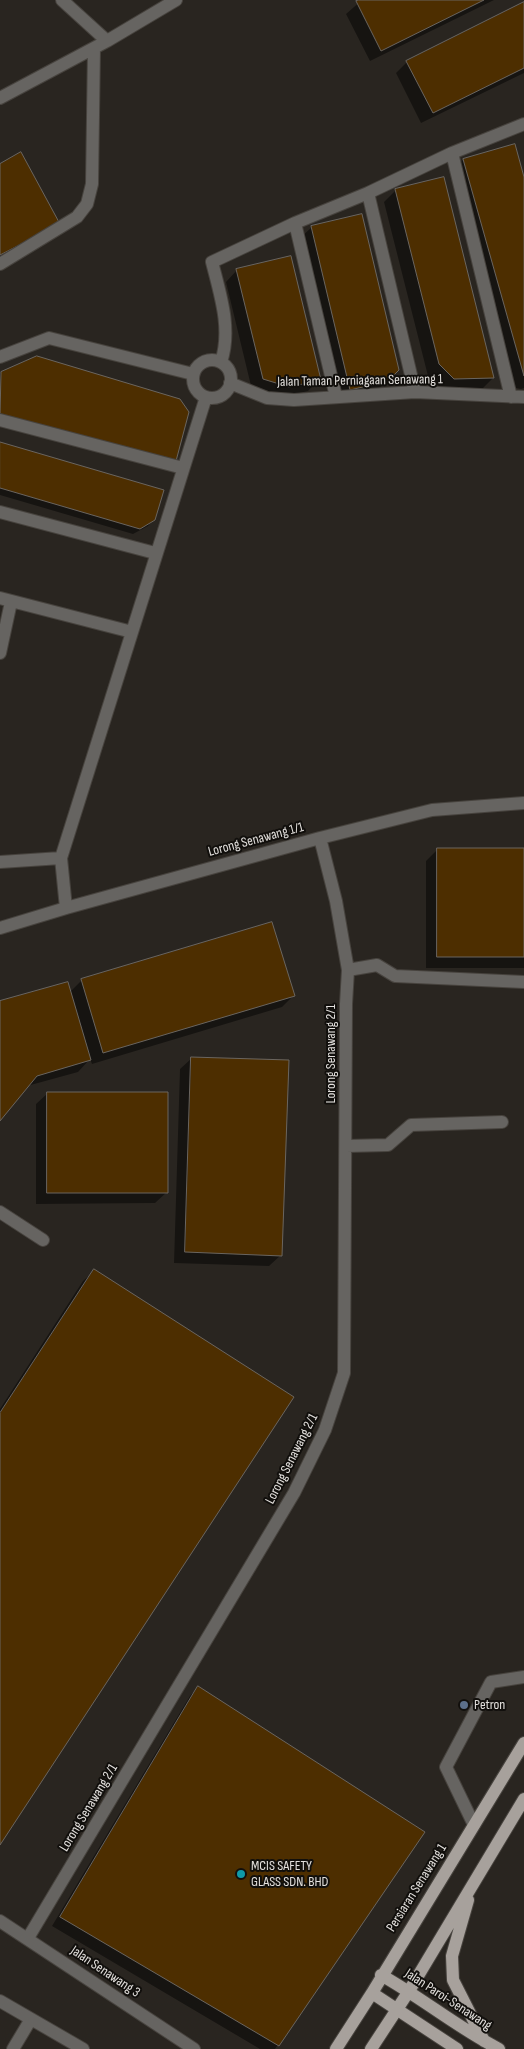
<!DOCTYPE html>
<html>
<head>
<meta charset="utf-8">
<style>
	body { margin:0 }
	canvas { display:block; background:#292520 }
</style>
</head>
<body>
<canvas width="524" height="2049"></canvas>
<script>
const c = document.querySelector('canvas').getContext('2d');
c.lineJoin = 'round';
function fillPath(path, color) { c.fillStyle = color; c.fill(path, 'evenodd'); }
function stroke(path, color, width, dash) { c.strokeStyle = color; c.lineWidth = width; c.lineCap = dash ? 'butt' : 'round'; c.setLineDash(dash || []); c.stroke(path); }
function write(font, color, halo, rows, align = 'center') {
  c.font = font + ' "Sofia Sans Condensed",sans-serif'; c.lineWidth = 4; c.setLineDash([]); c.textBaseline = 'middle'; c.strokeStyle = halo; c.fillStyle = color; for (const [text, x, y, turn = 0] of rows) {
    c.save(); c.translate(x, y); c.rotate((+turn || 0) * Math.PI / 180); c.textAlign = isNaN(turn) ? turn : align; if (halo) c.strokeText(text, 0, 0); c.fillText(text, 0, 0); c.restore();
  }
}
const shadow = new Path2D(`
	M 362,0 L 494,0 L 370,61 L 346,14 Z
	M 524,4 L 524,73 L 421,123 L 396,73 L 407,62 Z
	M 514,146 L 524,181 L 524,388 L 521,389 L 512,387 L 452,171 L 463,160 Z
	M 0,165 L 58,224 L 0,259 Z
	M 396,190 L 493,378 L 482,389 L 443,390 L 428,376 L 384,202 Z
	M 312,227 L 398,370 L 375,392 L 339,401 L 300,238 Z
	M 237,270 L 319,379 L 308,391 L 277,398 L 252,390 L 226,282 Z
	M 1,373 L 0,422 L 0,374 Z
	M 0,443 L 154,519 L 148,526 L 133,534 L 0,495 Z
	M 438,849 L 524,849 L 524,968 L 426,968 L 426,861 Z
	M 82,980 L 293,996 L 282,1007 L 92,1064 L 90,1059 L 78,1072 L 27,1086 L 0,1119 L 0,1003 L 70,992 Z
	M 192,1058 L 281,1255 L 269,1266 L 174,1263 L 180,1069 Z
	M 48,1093 L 167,1192 L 155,1203 L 36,1204 L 36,1104 Z
	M 95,1270 L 0,1843 L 0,1409 L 83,1281 Z
	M 198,1687 L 423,1832 L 275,2049 L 260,2049 L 52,1926 L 190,1696 Z`);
const building = new Path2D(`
	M 359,0 L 484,0 L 381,51 L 356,1 Z
	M 524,2 L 524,68 L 433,113 L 406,61 Z
	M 515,144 L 524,177 L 524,376 L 463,159 Z
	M 21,152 L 60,224 L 0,255 L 0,164 Z
	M 444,177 L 494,378 L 454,379 L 439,364 L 395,189 Z
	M 362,214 L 399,370 L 388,381 L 350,390 L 311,226 Z
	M 291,256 L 321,380 L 289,387 L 263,379 L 236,269 Z
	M 37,356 L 180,399 L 189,412 L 176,461 L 0,415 L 1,372 Z
	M 0,442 L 164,490 L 155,520 L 140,529 L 0,488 Z
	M 437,848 L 524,848 L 524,957 L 437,957 Z
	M 272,922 L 295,996 L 103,1053 L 81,979 Z
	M 68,982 L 91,1060 L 37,1076 L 0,1121 L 0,1001 Z
	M 191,1057 L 289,1060 L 282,1256 L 185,1252 Z
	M 47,1092 L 168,1092 L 168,1193 L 47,1193 Z
	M 94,1269 L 294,1397 L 0,1845 L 0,1413 Z
	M 198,1686 L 425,1832 L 279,2046 L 60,1917 Z`);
const minor = new Path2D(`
	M 62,0 L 107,41
	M 0,98 L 107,41 L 176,0
	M 452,153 L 511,397
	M 368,193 L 415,392
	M 295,223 L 336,397
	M 0,264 L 77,217 L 87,204 L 92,184 L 94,48
	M 0,357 L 49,338 L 193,374
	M193 379a19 19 0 1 1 38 0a19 19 0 1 1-38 0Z
	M 221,362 C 232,329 220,294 212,262 L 295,223 L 368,193 L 452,153 L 524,124
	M 230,383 L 267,398 L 294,400 L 415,392 L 524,397
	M 0,420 L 183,468
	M 0,512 L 155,553
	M 0,598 L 132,632
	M 0,653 L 11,602
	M 0,862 L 61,858
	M 66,908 L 61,858 L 206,397
	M 0,928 L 66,908 L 320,838 L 432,810 L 524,803
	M 348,970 L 377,965 L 395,976 L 524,982
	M 346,1146 L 388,1145 L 411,1125 L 502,1122
	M 0,1212 L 43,1240
	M 474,1825 L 446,1767 L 491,1682 L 524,1677
	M 0,1921 L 194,2049
	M 28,1938 L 294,1493 L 325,1430 L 344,1373 L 346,1004 L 348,970 L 336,901 L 320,838
	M 0,2001 L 83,2049
	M 13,2049 L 31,2019`);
const major = new Path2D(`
	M 468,1900 L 452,1956 L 453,1980 L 484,2041
	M 381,1975 C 422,1998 458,2028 499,2049
	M 372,1993 L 457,2049
	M 336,2049 L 372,1993 L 524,1743
	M 371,2049 L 409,1991 L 524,1799`);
const markers = [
	[464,1705,5,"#5c6f8a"],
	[241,1874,5,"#0f9aa8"]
];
const streetNames = [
	["Jalan Taman Perniagaan Senawang 1",360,381,-1],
	["Lorong Senawang 1/1",256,840,-15],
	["Lorong Senawang 2/1",331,1054,-90],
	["Lorong Senawang 2/1",292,1459,-63],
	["Lorong Senawang 2/1",89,1808,-59],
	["Persiaran Senawang 1",417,1888,-58],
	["Jalan Senawang 3",105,1972,34],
	["Jalan Paroi-Senawang",448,2000,33]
];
const poiNames = [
	["Petron",474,1705],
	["MCIS SAFETY",251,1866],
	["GLASS SDN. BHD",251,1882]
];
fillPath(shadow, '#0007');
fillPath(building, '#4d2e00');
stroke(building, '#6a655f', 1);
stroke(minor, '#47433e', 14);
stroke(major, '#47433e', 14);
stroke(minor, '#666461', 12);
stroke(major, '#a7a19c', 12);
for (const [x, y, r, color] of markers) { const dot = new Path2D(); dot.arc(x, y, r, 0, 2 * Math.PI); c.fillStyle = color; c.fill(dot); stroke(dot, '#110f0c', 2); }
write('14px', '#e3e0dd', '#110f0c', streetNames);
write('14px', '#e3e0dd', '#110f0c', poiNames, 'left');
</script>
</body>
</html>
